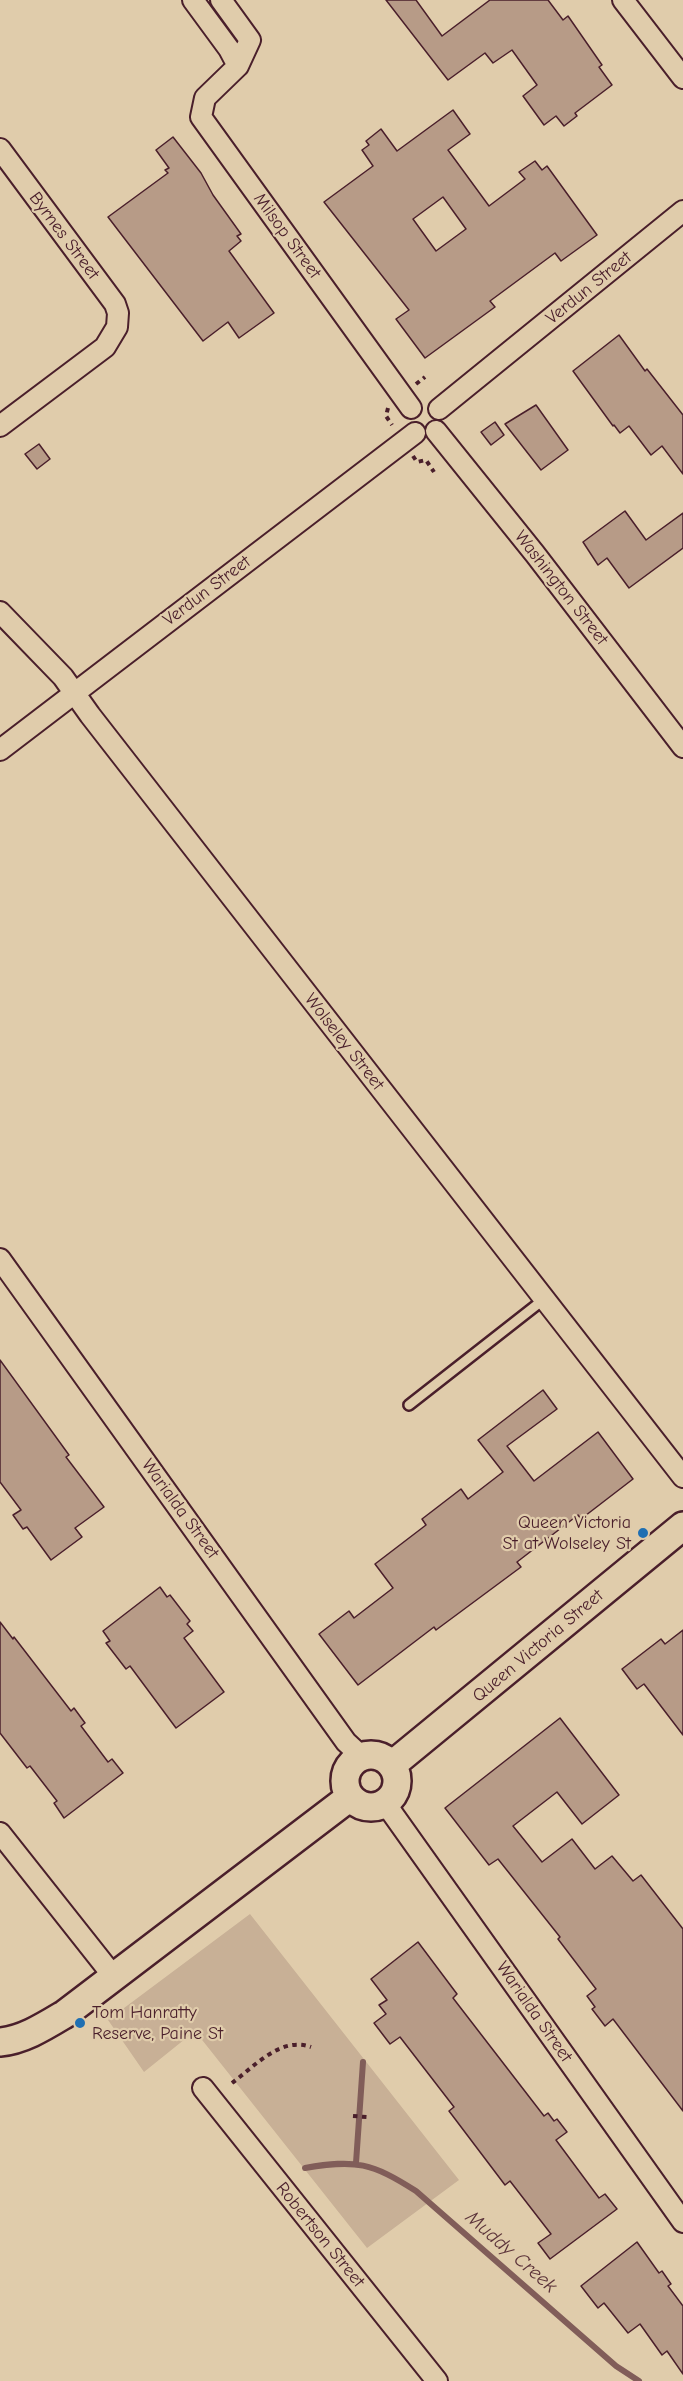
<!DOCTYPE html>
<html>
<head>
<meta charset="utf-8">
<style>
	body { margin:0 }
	canvas { display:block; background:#e0ccab }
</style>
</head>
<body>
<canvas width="683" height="2381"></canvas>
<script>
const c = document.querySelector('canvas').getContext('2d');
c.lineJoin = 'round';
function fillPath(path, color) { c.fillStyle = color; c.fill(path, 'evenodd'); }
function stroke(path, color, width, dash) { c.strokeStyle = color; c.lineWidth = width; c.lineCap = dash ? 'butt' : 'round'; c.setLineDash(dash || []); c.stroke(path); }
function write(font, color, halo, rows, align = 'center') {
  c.font = font + ' "Comic Neue",sans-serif'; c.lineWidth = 4.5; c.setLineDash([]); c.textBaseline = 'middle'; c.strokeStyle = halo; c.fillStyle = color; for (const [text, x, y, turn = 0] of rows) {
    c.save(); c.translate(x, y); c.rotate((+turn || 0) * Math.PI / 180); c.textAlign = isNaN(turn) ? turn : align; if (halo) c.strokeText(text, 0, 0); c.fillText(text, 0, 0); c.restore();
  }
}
const green = new Path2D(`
	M 250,1914 L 459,2180 L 367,2248 L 195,2031 L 144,2072 L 108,2020 Z`);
const stream = new Path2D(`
	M 356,2163 L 363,2062
	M 305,2168 C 356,2159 372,2163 416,2191 L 616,2366 L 639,2381`);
const building = new Path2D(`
	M 386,0 L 416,0 L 442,36 L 490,0 L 548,0 L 563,20 L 568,16 L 602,65 L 599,67 L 612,85 L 575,113 L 577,116 L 564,126 L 556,116 L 544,125 L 523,96 L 537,85 L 512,50 L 493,63 L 485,53 L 448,80 Z
	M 453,110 L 470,134 L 448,150 L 489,206 L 525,179 L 519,172 L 535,161 L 542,170 L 547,166 L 597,235 L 561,261 L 555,253 L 490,301 L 495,307 L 425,358 L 396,319 L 409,310 L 324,202 L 373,166 L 362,150 L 369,145 L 366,141 L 381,129 L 397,151 ZM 443,197 L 466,229 L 436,251 L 413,219 Z
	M 173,137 L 201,173 L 213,195 L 241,234 L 237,236 L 241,241 L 229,251 L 274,313 L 239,338 L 228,322 L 203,341 L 108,217 L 168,173 L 165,170 L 169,168 L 156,150 Z
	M 619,335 L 645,371 L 647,369 L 683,415 L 683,474 L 662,446 L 651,455 L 629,426 L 620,433 L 614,425 L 613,426 L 573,371 Z
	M 536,405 L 568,450 L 541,470 L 505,424 Z
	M 495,422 L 504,435 L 491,445 L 481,432 Z
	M 39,444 L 50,459 L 37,469 L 25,454 Z
	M 625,511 L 646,540 L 683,513 L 683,548 L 629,588 L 607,558 L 598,565 L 583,542 Z
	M 0,1360 L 69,1455 L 66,1457 L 104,1507 L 75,1528 L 82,1537 L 51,1560 L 27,1527 L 23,1529 L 13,1515 L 21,1510 L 0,1482 Z
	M 543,1390 L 557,1409 L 507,1446 L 534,1481 L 598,1432 L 633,1479 L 581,1519 L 578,1515 L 517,1562 L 521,1567 L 436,1630 L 434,1627 L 358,1685 L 319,1634 L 349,1611 L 354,1618 L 393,1588 L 375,1564 L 426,1525 L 422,1519 L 461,1489 L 468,1499 L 503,1472 L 478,1440 Z
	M 160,1587 L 167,1597 L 170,1595 L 190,1621 L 187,1624 L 193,1631 L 184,1638 L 224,1692 L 176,1728 L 130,1666 L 126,1669 L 106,1643 L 110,1641 L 103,1631 Z
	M 0,1622 L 13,1639 L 14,1637 L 71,1711 L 74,1708 L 85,1723 L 81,1726 L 108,1762 L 112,1759 L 123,1773 L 64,1818 L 54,1803 L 57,1801 L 30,1766 L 27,1768 L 0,1733 Z
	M 683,1630 L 683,1735 L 644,1684 L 637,1689 L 622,1669 L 661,1639 L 665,1644 Z
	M 560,1718 L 619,1795 L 582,1824 L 557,1792 L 513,1826 L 542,1862 L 572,1839 L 595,1869 L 612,1856 L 633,1881 L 641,1875 L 683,1929 L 683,2111 L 613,2019 L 605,2026 L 592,2009 L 595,2007 L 587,1996 L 596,1989 L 558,1939 L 560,1937 L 498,1859 L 489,1865 L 445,1808 Z
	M 418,1942 L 457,1994 L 453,1998 L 544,2116 L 548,2113 L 554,2121 L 557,2119 L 567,2132 L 556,2140 L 599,2198 L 605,2194 L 617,2209 L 550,2259 L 538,2243 L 551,2234 L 510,2181 L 505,2185 L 449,2111 L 454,2107 L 400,2037 L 390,2044 L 374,2023 L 386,2014 L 379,2005 L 387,2000 L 371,1979 Z
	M 637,2242 L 659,2273 L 662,2271 L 671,2284 L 668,2286 L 683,2306 L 683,2374 L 667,2351 L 662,2355 L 640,2324 L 628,2333 L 604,2303 L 598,2308 L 581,2286 Z`);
const path = new Path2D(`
	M 416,384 L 425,377
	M 388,408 L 386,416 L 392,425
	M 413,456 L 417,462 L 426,460 L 434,472
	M 232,2083 C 255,2066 281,2036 311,2047
	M 353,2116 L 367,2117`);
const service = new Path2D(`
	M 409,1405 L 543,1300`);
const minor = new Path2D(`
	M 193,0 L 229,49 L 238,66
	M 221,0 L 250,40 L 238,66 L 205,98 L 201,117 L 411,408
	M 623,0 L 683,78
	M 0,149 L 115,304 L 118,313 L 117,327 L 105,347 L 0,426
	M 439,409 L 683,211
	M 436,431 L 535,554 L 683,747
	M 0,612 L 63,677 L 90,715 L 683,1477
	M 0,750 L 415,433
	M 0,1259 L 346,1742 L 361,1756
	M 385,1803 L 683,2222
	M 0,1833 L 114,1977
	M 203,2088 L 437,2381`);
const secondary = new Path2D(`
	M345 1781a26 26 0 1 1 52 0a26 26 0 1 1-52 0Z
	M 392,1765 L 683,1526
	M 0,2042 C 23,2040 45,2026 65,2014 L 350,1797`);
const markers = [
	[643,1533,6,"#1f6fb2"],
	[80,2023,6,"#1f6fb2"]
];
const streetNames = [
	["Byrnes Street",64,236,53],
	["Milsop Street",287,236,54],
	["Verdun Street",589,288,-39],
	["Washington Street",561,588,52],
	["Verdun Street",207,591,-37],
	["Wolseley Street",344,1042,52],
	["Warialda Street",180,1509,54],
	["Queen Victoria Street",538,1646,-40],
	["Warialda Street",534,2012,55],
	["Robertson Street",320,2235,51]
];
const poiNames = [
	["Queen Victoria",631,1523],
	["St at Wolseley St",631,1544],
	["Tom Hanratty",92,2013,"left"],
	["Reserve, Paine St",92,2034,"left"]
];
const waterNames = [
	["Muddy Creek",511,2252,41]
];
fillPath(green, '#c8b096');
stroke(stream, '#815d59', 6);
fillPath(building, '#b79b87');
stroke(building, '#4a1f2b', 1.5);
stroke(service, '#4a1f2b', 14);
stroke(minor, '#4a1f2b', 24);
stroke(secondary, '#4a1f2b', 32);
stroke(path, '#4a1f2b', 4, [4.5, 4.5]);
stroke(service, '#e0ccab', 9);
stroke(minor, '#e0ccab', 20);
stroke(secondary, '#e0ccab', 27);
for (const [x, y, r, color] of markers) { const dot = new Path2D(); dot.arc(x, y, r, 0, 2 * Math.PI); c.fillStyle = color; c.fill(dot); stroke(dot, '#e0ccab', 2); }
write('18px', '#4a1f2b', '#e0ccab', streetNames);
write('18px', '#4a1f2b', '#e0ccab', poiNames, 'right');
write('italic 20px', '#5c343a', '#e0ccab', waterNames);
</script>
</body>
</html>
